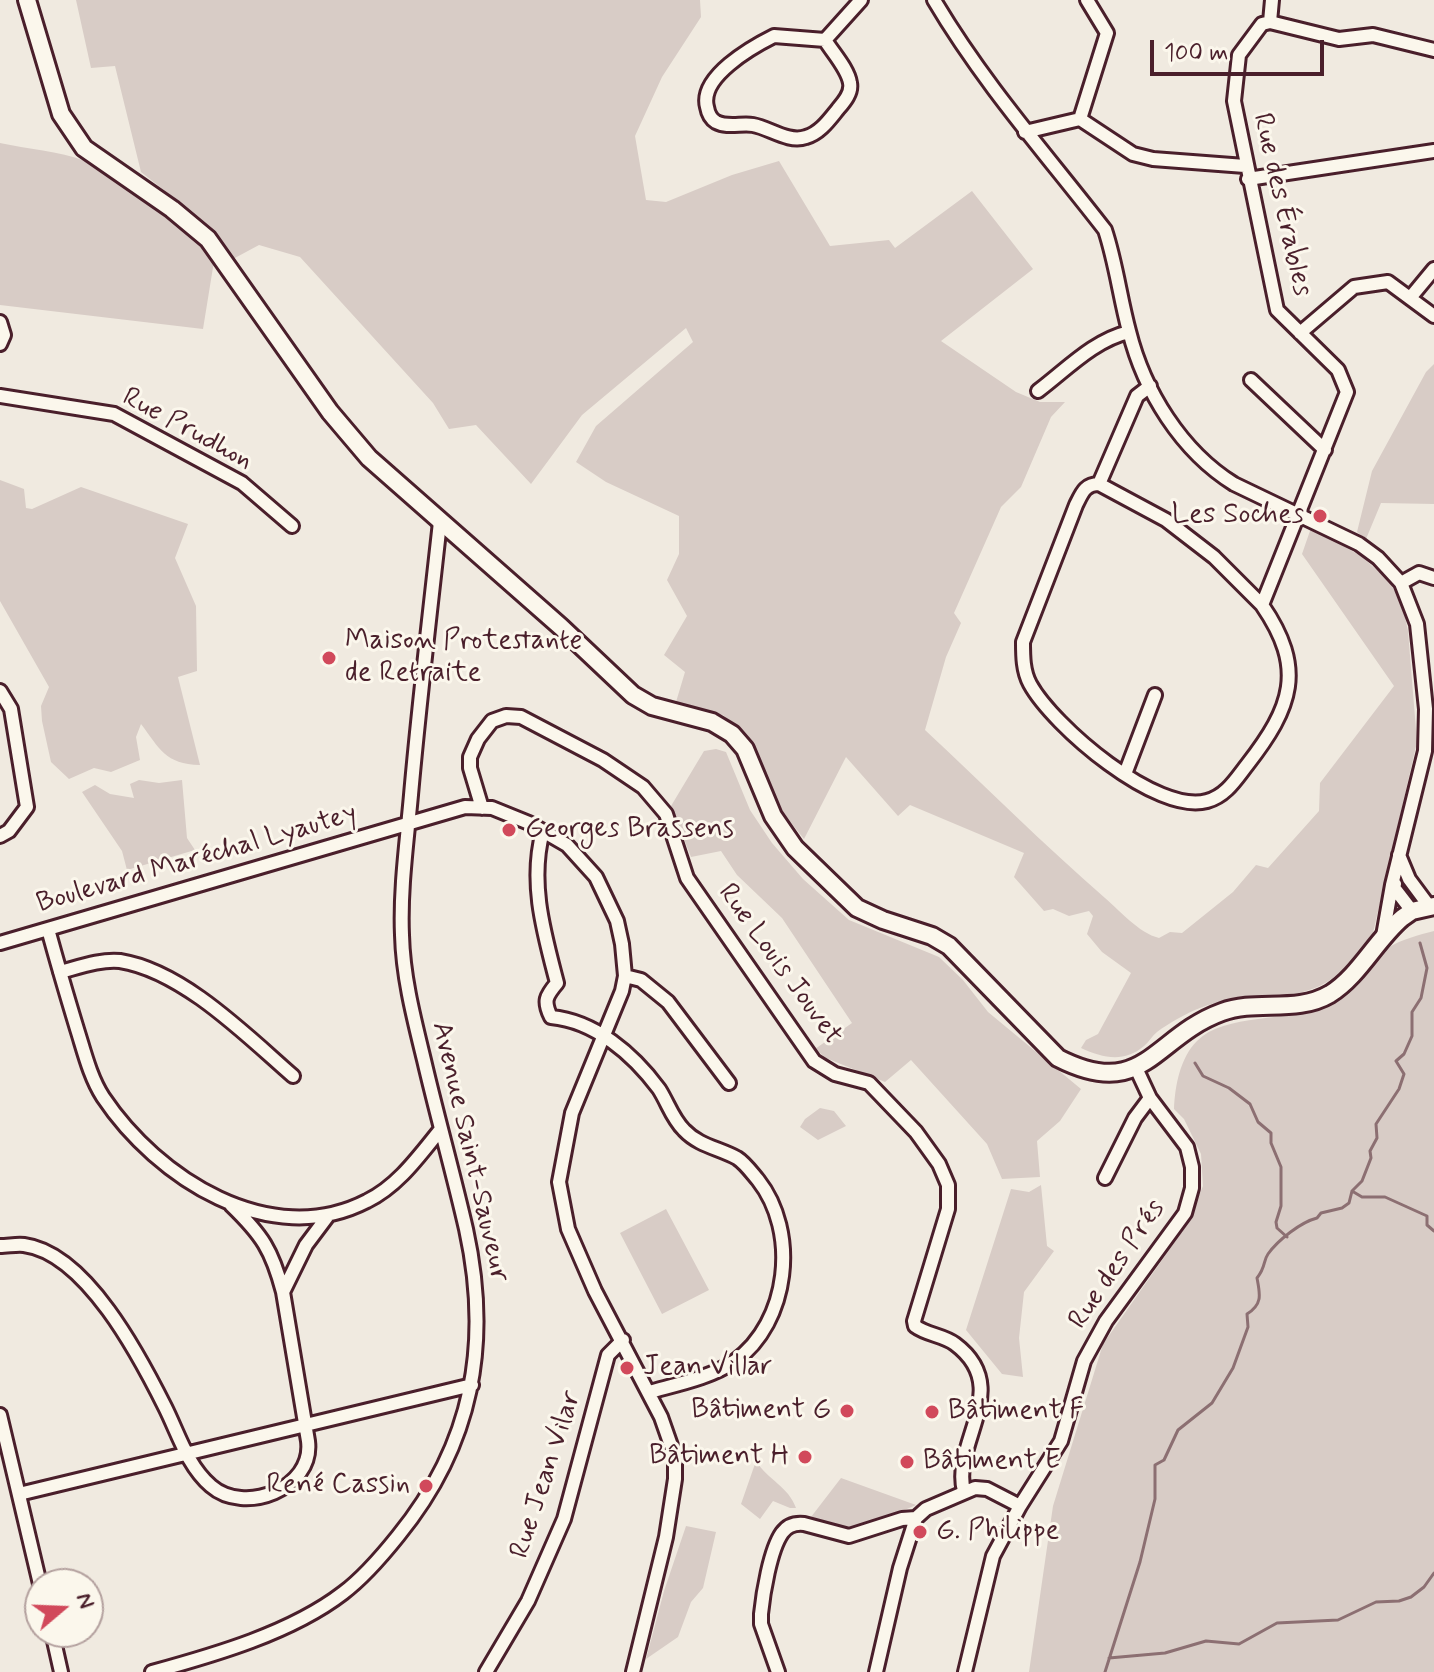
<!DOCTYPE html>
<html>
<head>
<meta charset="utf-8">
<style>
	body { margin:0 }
	#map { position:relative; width:1434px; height:1672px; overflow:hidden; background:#f0eae0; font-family:Mynerve,sans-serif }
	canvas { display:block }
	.north { position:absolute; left:24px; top:1568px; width:80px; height:80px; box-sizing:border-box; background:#fbf7ec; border:2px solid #b4a19f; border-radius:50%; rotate:71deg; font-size:22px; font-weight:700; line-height:32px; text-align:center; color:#4a1f2b }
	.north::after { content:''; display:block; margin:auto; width:28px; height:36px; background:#d1495b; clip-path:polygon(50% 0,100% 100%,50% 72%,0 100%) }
	.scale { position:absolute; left:1150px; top:40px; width:174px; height:36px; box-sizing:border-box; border:4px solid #4a1f2b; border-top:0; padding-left:10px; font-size:24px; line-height:28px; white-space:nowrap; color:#4a1f2b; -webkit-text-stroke:6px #fbf7ec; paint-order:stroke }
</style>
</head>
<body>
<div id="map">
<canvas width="1434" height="1672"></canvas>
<div class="north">N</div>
<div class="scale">100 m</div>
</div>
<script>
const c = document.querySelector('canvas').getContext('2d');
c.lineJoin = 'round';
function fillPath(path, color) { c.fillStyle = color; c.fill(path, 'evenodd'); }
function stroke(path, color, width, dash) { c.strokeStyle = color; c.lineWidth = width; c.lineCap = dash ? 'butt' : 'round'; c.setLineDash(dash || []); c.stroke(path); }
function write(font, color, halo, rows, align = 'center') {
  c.font = font + ' Mynerve,sans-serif'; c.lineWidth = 6; c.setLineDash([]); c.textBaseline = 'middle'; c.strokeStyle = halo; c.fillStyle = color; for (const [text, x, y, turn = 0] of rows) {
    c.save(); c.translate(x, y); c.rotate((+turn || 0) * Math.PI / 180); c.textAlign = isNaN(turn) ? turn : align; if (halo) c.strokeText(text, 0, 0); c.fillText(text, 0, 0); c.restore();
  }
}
const green = new Path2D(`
	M 76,0 L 700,0 L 701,17 L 662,77 L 635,136 L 646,200 L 666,202 L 732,175 L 779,161 L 830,246 L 889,240 L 895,248 L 972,191 L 1033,269 L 941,341 L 1016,392 L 1040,402 L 1065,402 L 1051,417 L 1021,487 L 1001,507 L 954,613 L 961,623 L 946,657 L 925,730 C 985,786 1043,844 1105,898 C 1120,911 1139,933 1159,938 L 1170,932 L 1182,933 L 1233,892 L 1256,865 L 1268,868 L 1319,811 L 1320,783 L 1394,686 L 1302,554 L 1311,528 L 1361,556 L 1388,580 L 1402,603 L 1408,631 L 1417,742 L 1373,933 C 1360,950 1346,970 1327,982 C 1289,1005 1240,991 1200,1008 C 1187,1013 1169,1023 1157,1032 C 1152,1036 1149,1042 1144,1046 C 1124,1063 1103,1058 1081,1048 L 1086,1040 L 1098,1034 L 1131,973 L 1102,952 L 1087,934 L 1093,916 L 1089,911 L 1069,916 L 1053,909 L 1044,911 L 1014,877 L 1024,853 L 910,805 L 898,816 L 846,757 L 804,839 L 784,814 L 748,736 L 723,715 L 676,702 L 685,672 L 664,655 L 687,616 L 667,580 L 679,554 L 679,516 L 606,482 L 576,462 L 596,426 L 693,342 L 686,328 L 582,415 L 531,484 L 476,425 L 449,429 L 433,403 L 300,257 L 259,245 L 233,259 L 184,206 L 141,172 L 115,66 L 91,68 Z
	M 0,143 C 27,149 59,151 85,161 C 131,179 179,222 215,255 L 203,329 L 0,305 Z
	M 1434,364 L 1434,504 L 1381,503 L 1366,539 L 1357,532 L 1372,471 L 1426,372 Z
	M 0,480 L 24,489 L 26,508 L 32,509 L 81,487 L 188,524 L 175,558 L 196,606 L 197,671 L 178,677 L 200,765 C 165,764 160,749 141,724 L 136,737 L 140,760 L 111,772 L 94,768 L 69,779 L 51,762 L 42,721 L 41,706 L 49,687 L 0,601 Z
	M 716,749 L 726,752 L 750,810 L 772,843 L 803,879 L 849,920 L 939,957 L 963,980 L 988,1012 L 1081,1089 L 1060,1121 L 1037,1141 L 1040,1177 L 1002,1179 L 987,1144 L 911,1060 L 885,1082 L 826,1058 L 815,1049 L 852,1023 L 782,918 L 737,875 L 721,851 L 691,857 L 671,806 L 704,751 Z
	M 139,780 L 159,783 L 182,780 L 187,838 L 195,850 L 127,870 L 122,851 L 82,792 L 95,785 L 110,794 L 134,798 L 130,784 Z
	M 1434,931 L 1434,1672 L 1029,1672 L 1053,1506 L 1103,1344 L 1186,1226 L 1203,1186 L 1201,1154 L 1184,1119 L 1174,1109 C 1175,1086 1180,1058 1197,1041 C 1224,1013 1290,1022 1326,1006 C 1355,993 1364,965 1388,948 C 1402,939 1419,935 1434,931 Z
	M 820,1108 L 834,1111 L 846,1126 L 818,1140 L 800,1127 L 805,1119 Z
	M 1041,1185 L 1047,1246 L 1054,1251 L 1024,1292 L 1019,1338 L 1023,1377 L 1002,1374 L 966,1330 L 1011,1189 L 1029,1192 Z
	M 666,1209 L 709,1290 L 662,1314 L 620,1233 Z
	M 756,1461 C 767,1479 789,1487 796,1508 L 790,1508 L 773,1501 L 760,1519 L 741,1504 Z
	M 841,1478 L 916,1505 L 868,1526 L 843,1531 L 811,1517 Z
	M 686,1526 L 716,1532 L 703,1588 L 691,1602 L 678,1637 L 646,1659 L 664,1591 Z`);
const stream = new Path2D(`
	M 1195,1063 L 1203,1076 L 1229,1088 L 1250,1104 L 1258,1122 L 1271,1133 L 1271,1143 L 1281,1167 L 1281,1206 L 1276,1222 L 1277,1228 L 1287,1237
	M 1352,1191 L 1362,1197 L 1385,1197 L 1427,1216 L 1427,1225 L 1434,1231
	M 1109,1658 L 1165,1653 L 1206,1641 L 1239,1644 L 1277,1623 L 1338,1620 L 1376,1602 L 1399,1601 L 1411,1597 L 1424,1587 L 1434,1573
	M 1105,1672 L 1140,1562 L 1155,1499 L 1155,1465 L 1164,1460 L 1178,1430 L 1212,1403 L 1233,1368 L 1248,1327 L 1247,1314 C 1263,1304 1260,1294 1257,1278 C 1266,1267 1263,1261 1268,1254 C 1278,1240 1301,1222 1317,1218 L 1321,1213 L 1342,1208 L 1349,1203 L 1352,1191 L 1362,1181 L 1371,1158 L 1370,1151 L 1377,1138 L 1376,1124 L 1399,1089 L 1404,1074 L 1396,1061 L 1404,1054 L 1412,1036 L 1412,1012 L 1421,998 L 1427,968 L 1420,943`);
const minor = new Path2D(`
	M 934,0 C 983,83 1046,154 1105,230 C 1116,263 1120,298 1129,331 C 1144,391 1181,451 1234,484 L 1359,544 L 1378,558 L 1401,583 L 1417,624 L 1426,709 L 1425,751 L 1392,885 L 1383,936
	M 1270,22 L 1272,0
	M 774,36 L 825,40 C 833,53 848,69 850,83 C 852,93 844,102 838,109 C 829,120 820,133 806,137 C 788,143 770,128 753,125 C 742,123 727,128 716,122 C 711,119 708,113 707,107 C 699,77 752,47 774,36 Z
	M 825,40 L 861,0
	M 1080,119 L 1133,154 L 1153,159 L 1245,166
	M 1025,132 L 1080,119 L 1107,33 L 1087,0
	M 1248,179 L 1434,151
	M 1410,298 L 1434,269
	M 0,322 L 4,335 L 0,344
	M 1300,333 L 1354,287 L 1388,282 L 1434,316
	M 1251,380 L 1325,450
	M 1038,391 C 1066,370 1094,340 1129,332
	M 0,396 L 114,414 L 242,483 L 292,526
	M 1099,484 L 1137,396 L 1150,386
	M 1401,583 L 1419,573 L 1434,578
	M 1262,605 L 1214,557 L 1166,520 L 1099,484 C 1085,484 1082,493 1076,505 L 1023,642 C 1023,656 1023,671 1030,684 C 1053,726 1157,815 1207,801 C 1226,796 1236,779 1247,765 C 1292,707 1306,669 1262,605 L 1347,392 L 1338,370 L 1277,310 L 1234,101 L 1239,55 L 1262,24 L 1270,22 L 1339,39 L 1373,35 L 1434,50
	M 0,691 L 11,709 L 27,807 L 9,831 L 0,836
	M 1125,774 L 1155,695
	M 482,808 L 470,768 L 470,757 L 478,739 L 492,721 L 506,716 L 521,717 L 603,760 L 643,787 L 666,814 L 687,878 L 814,1061 L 835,1074 L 869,1083 L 916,1132 L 939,1164 L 948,1185 L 948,1209 L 914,1321 L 915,1326 C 927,1335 943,1335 955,1344 C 1014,1388 951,1443 964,1491
	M 543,831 C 529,883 544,933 557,983 C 546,996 543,1001 551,1017 C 595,1021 633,1054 659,1089 C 668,1103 672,1118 684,1130 C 699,1146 719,1148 737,1158 C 745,1163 752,1173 758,1180 C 799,1232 789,1322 735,1361 C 710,1378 678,1384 649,1392
	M 1399,855 L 1409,879 L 1429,906
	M 1395,884 L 1392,885 L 1412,911
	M 48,929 C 57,962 67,996 77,1029 C 84,1051 90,1077 103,1097 C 157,1178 270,1251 367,1201 C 398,1186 419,1156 441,1129
	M 0,943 L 465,807 L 492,808 L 529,823 L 567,845 L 596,877 L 617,921 L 622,944 L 625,976 L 622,991 L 572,1113 L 559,1182 L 568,1229 L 595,1291 L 661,1417 L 675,1457 L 675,1479 L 666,1537 L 633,1672
	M 60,972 C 79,967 101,959 120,961 C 183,971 247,1036 293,1076
	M 625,976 L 641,980 L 668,1002 L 729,1083
	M 1105,1178 L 1135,1118 L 1150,1098
	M 231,1205 C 262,1235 272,1250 283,1292
	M 0,1246 C 8,1246 17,1244 24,1245 C 86,1253 140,1357 165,1407 C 179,1435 187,1465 211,1486 C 244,1515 314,1489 308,1441 L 283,1292 L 306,1245 L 327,1217
	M 0,1415 L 40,1584
	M 19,1494 L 472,1385
	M 52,1632 L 61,1672
	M 152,1672 C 214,1655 291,1633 343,1593 C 363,1578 382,1556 398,1536 C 473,1444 491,1343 466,1229 C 453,1172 437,1116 424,1060 C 414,1019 403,977 402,935 C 400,889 407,841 411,795 C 419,704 430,613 440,522
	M 486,1672 L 528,1601 L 564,1519 L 608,1355 L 623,1340
	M 778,1672 L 761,1624 L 761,1614 C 763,1594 770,1550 782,1533 C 787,1526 795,1523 804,1524 L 849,1536 L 902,1519 L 916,1518
	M 876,1672 L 900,1568 L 916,1518 L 926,1509 L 975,1488 L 987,1489 L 1020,1506
	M 965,1672 L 993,1556 L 1020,1506 L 1061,1441 L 1084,1361 L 1106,1321 L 1185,1213 L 1192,1188 L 1192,1167 L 1187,1147 L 1150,1098 L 1136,1068`);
const major = new Path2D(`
	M 27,0 L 61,114 L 84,148 L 172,209 L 208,239 L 330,412 L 369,458 L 561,627 L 633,695 L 652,706 L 712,722 L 732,734 L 745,749 L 773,816 L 795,848 L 857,908 L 883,920 L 932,936 L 949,946 L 1058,1058 C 1144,1102 1153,1037 1222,1012 C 1257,999 1296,1014 1330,994 C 1359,976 1376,940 1402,918 L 1412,911 L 1434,906`);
const markers = [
	[1320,516,8,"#d1495b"],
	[329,658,8,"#d1495b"],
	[509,830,8,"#d1495b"],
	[627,1368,8,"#d1495b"],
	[847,1411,8,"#d1495b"],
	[932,1412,8,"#d1495b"],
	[805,1457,8,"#d1495b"],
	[907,1462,8,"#d1495b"],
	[426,1486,8,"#d1495b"],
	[920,1532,8,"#d1495b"]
];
const streetNames = [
	["Rue des Érables",1281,205,77],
	["Rue Prudhon",187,430,28],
	["Boulevard Maréchal Lyautey",197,860,-16],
	["Rue Louis Jouvet",779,965,54],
	["Avenue Saint-Sauveur",469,1152,77],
	["Rue des Prés",1118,1265,-56],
	["Rue Jean Vilar",547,1475,-72]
];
const poiNames = [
	["Les Soches",1304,516,"right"],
	["Maison Protestante",345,642],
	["de Retraite",345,674],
	["Georges Brassens",525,830],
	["Jean Villar",643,1368],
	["Bâtiment G",831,1411,"right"],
	["Bâtiment F",948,1412],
	["Bâtiment H",789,1457,"right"],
	["Bâtiment E",923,1462],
	["René Cassin",410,1486,"right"],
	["G. Philippe",936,1532]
];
fillPath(green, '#d8ccc6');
stroke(stream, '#8c6f72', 3);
stroke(minor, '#4a1f2b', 18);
stroke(major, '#4a1f2b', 22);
stroke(minor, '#fbf7ec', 12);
stroke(major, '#fbf7ec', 16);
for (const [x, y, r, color] of markers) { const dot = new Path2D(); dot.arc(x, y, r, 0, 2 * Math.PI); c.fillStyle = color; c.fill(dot); stroke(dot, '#fbf7ec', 3); }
write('28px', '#4a1f2b', '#fbf7ec', streetNames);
write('28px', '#4a1f2b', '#fbf7ec', poiNames, 'left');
</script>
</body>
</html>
